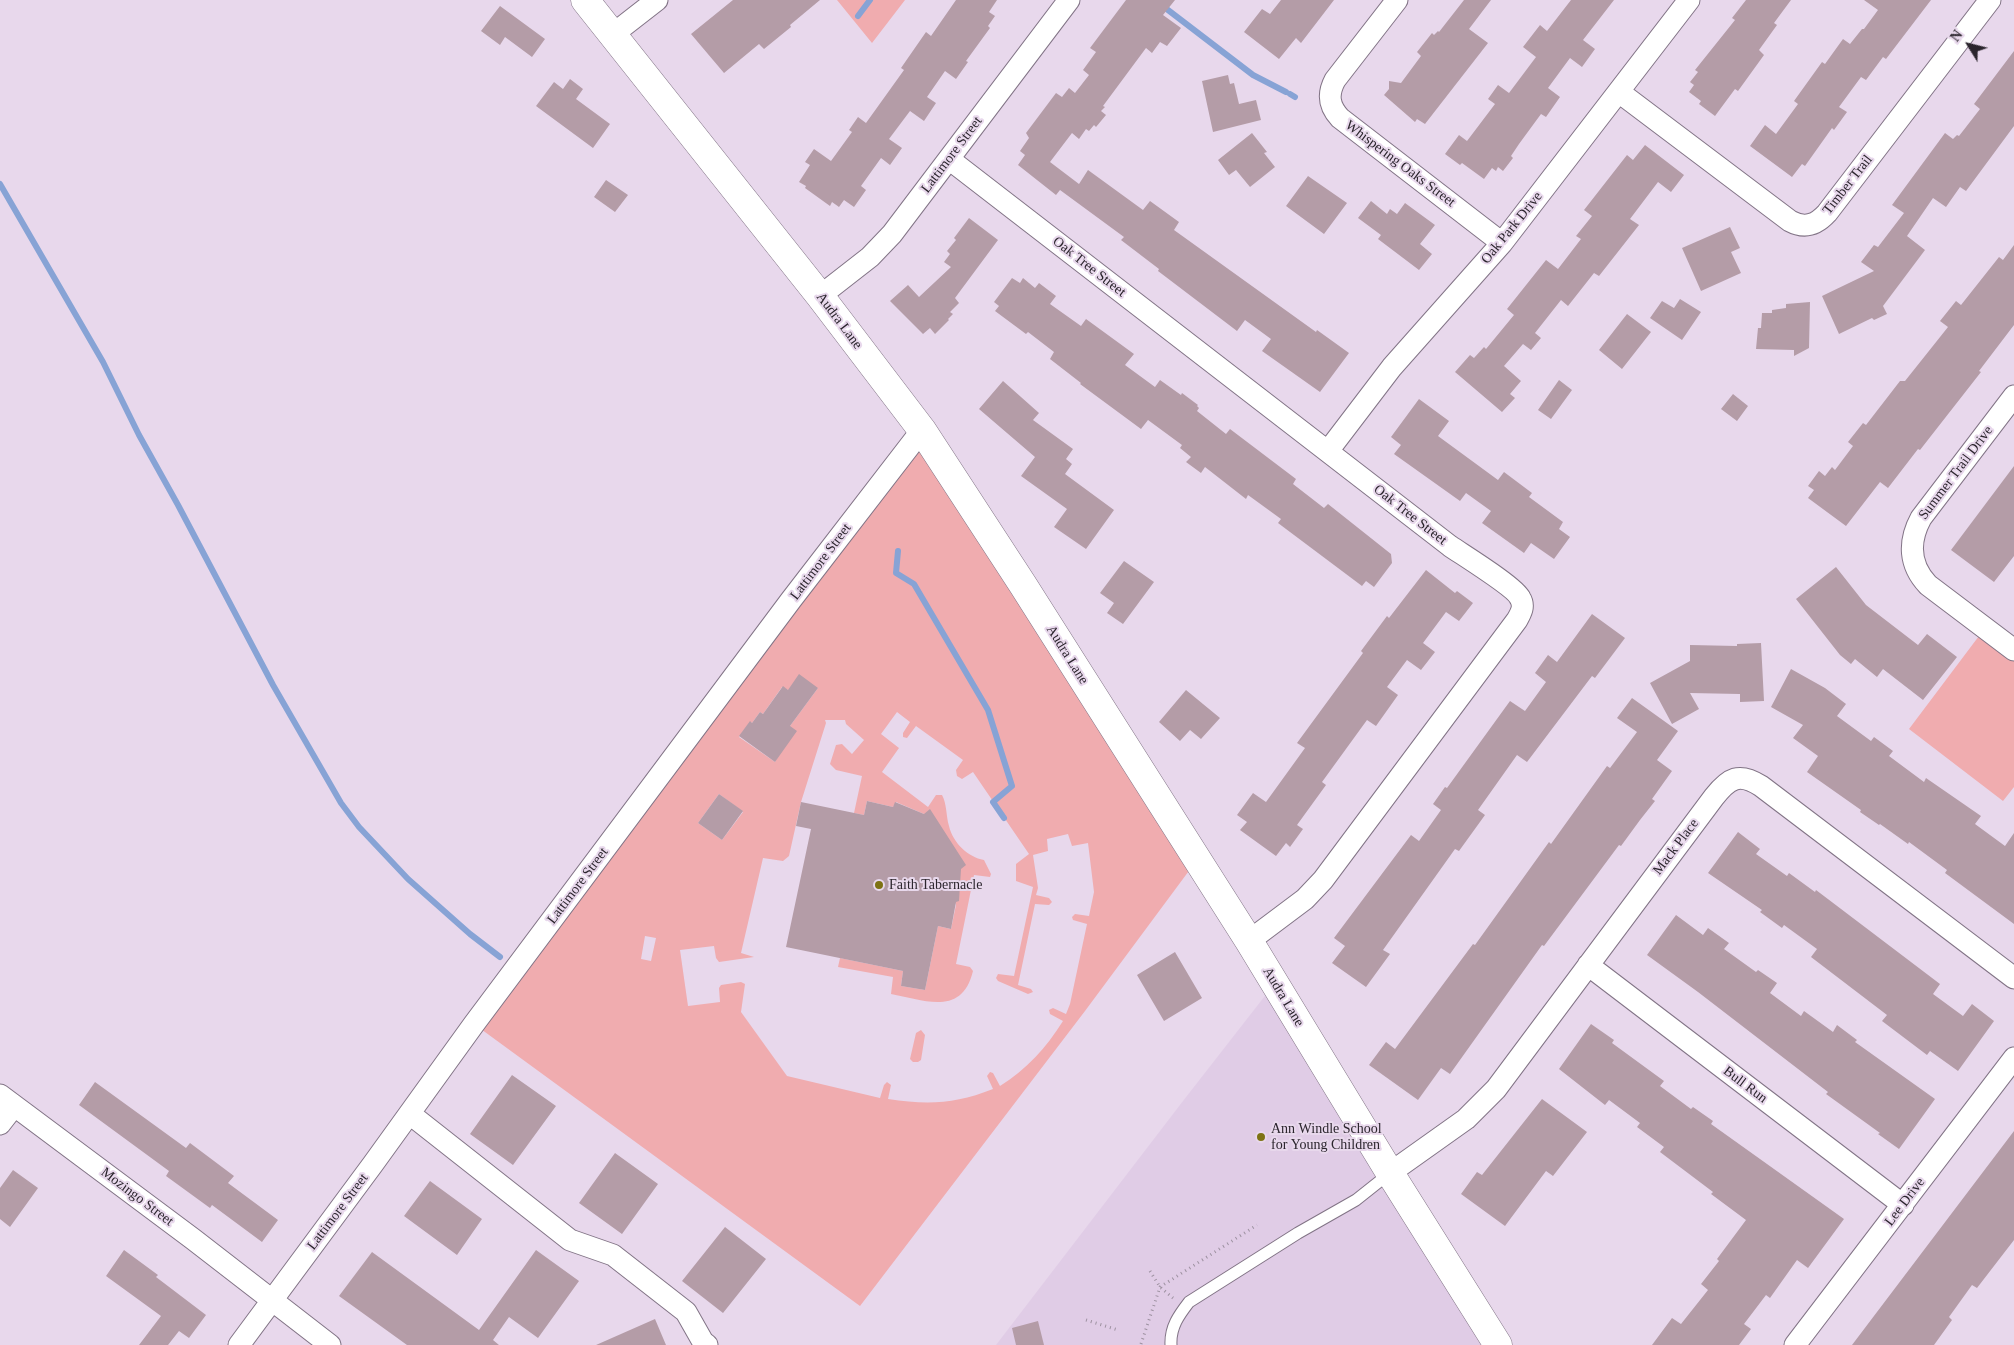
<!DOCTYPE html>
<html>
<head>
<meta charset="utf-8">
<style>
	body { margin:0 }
	#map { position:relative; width:2014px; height:1345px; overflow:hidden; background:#e8d8ec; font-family:"Times New Roman",serif }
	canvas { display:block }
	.north { position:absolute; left:1944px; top:20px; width:50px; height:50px; -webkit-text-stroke:4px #e8d8ec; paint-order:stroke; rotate:306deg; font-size:14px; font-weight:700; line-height:20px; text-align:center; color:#2b252d }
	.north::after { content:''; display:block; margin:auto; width:18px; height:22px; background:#2b252d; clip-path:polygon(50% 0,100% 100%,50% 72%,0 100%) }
</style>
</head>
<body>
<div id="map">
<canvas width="2014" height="1345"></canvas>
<div class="north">N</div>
</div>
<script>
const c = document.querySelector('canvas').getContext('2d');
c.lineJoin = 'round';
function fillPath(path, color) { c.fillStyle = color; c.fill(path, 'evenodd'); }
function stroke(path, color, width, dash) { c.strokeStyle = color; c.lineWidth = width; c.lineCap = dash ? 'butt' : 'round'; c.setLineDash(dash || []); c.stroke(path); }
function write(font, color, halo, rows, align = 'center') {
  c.font = font + ' "Times New Roman",serif'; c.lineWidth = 4; c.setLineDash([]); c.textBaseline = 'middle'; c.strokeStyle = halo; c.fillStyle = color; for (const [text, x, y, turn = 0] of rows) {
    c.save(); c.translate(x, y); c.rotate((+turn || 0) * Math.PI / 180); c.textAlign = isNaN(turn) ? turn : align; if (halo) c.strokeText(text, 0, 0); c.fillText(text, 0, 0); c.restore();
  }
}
const built = new Path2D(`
	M 1275,983 L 1498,1345 L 996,1345 L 1183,1101 Z`);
const green = new Path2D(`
	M 837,0 L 905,0 L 872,43 Z
	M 922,430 L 1197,860 L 1085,1011 L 860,1306 L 474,1024 ZM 782,687 L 788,690 L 818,688 L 790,726 L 775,762 L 739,737 L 750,722 L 752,723 L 760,712 L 763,714 ZM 897,712 L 910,722 L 903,733 L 903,737 L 907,738 L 916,726 L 963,760 L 956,770 L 957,776 L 962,779 L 973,772 L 1029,854 L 1016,864 L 1016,881 L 1033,887 L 1014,976 L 998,974 L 996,978 L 998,981 L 1028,994 L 1033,992 L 1031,989 L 1018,985 L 1035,904 L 1049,905 L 1052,902 L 1049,898 L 1036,895 L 1038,888 L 1033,855 L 1048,851 L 1047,839 L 1068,834 L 1072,846 L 1088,843 L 1094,892 L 1089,916 L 1075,914 L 1072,917 L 1073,920 L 1087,924 L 1070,1004 L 1066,1014 L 1053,1008 L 1049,1010 L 1050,1014 L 1063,1021 C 1046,1048 1027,1069 1000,1086 L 993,1073 L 990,1072 L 987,1076 L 993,1089 C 955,1104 928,1105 888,1099 L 891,1085 L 887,1082 L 884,1085 L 880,1098 L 787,1076 L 741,1012 L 745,984 L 741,982 L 721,985 L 719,988 L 720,1002 L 688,1006 L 680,950 L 714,946 L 716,958 L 719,962 L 754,957 L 741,953 L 763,858 L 783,861 L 789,856 L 801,802 L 826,723 L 825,720 L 845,720 L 846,724 L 864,740 L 852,754 L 842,744 L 836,745 L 830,764 L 836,770 L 862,776 L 854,813 L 864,815 L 867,801 L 893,807 L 896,802 L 924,814 L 956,905 L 951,929 L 938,926 L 925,990 L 901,986 L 903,971 L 840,958 L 838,967 L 893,977 L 891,994 C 924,1000 962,1017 973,971 L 970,967 L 956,964 L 974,875 L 990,877 L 991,874 L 984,860 C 968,857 953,843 949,826 C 946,816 947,804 942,795 L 936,795 L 928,807 L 882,772 L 899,748 L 881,734 ZM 719,794 L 743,812 L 722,840 L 698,823 ZM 645,936 L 656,938 L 651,961 L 641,959 Z
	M 1985,628 L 2014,650 L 2014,787 L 2003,801 L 1909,729 Z
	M 921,1030 L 925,1035 L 921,1060 L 918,1062 L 913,1062 L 910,1059 L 916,1033 Z`);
const stream = new Path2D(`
	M 1155,0 L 1253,75 L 1286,92
	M 858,16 L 870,0
	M 1290,94 L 1295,97
	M 0,184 L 103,362 L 139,435 L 178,505 L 273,685 L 341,803 L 359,827 L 408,879 L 470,934 L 500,957
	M 898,551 L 896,573 L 914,584 L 988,710 L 1012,786 L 993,802 L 1004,818`);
const building = new Path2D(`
	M 733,0 L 820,0 L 790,25 L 791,27 L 764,49 L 759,44 L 724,73 L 691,34 Z
	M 956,0 L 997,0 L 989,12 L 995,16 L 988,26 L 990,28 L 966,61 L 968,62 L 956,79 L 945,71 L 927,97 L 936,103 L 924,121 L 910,111 L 889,139 L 902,148 L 890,165 L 881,158 L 861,186 L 866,190 L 854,207 L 844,200 L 839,207 L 832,202 L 830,206 L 805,188 L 806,186 L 799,182 L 810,165 L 805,162 L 814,149 L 831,161 L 852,132 L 849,130 L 858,117 L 866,123 L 904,70 L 901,68 L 926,32 L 931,36 Z
	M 1126,0 L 1175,0 L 1163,15 L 1181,28 L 1167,46 L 1160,42 L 1152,53 L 1146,48 L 1103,106 L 1105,107 L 1101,111 L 1106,115 L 1096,127 L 1094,125 L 1089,131 L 1086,129 L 1079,139 L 1072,133 L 1050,162 L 1079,184 L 1088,170 L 1143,210 L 1150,201 L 1179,222 L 1174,230 L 1316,332 L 1317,330 L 1349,353 L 1320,392 L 1262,351 L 1271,339 L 1245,320 L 1237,331 L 1158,271 L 1159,269 L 1121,240 L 1124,237 L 1060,190 L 1056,195 L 1018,165 L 1025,155 L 1020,151 L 1029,138 L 1026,133 L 1056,93 L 1062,97 L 1069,88 L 1075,93 L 1089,75 L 1083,70 L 1096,52 L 1090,48 Z
	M 1281,0 L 1334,0 L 1301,43 L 1296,38 L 1279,59 L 1244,32 L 1262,9 L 1270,14 Z
	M 1464,0 L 1491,0 L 1469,29 L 1488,43 L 1425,124 L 1417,119 L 1415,122 L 1384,95 L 1389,89 L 1389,81 L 1401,83 L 1421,56 L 1417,52 L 1432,33 L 1434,35 L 1438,31 L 1439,32 Z
	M 1571,0 L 1614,0 L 1583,40 L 1595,49 L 1582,67 L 1570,58 L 1548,88 L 1560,97 L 1546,117 L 1541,114 L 1519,144 L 1511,156 L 1513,158 L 1503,171 L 1498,167 L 1496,171 L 1492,168 L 1484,179 L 1462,163 L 1460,165 L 1445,154 L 1459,135 L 1467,141 L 1495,104 L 1488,99 L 1498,85 L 1509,93 L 1536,57 L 1523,47 L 1540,25 L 1547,31 Z
	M 1746,0 L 1791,0 L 1774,23 L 1777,25 L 1759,50 L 1764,55 L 1738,91 L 1735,89 L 1715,116 L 1699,104 L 1701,101 L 1689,92 L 1694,85 L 1690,82 L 1698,72 L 1695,70 L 1735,20 L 1732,18 Z
	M 1864,0 L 1931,0 L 1886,59 L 1883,57 L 1866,80 L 1861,77 L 1839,107 L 1847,112 L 1834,130 L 1832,128 L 1805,166 L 1802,164 L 1792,177 L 1750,146 L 1765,125 L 1776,134 L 1798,104 L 1794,101 L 1822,62 L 1825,64 L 1843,39 L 1850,44 L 1862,29 L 1864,29 L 1878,10 Z
	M 500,6 L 545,39 L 532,57 L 505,37 L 500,45 L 481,31 Z
	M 2014,51 L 2014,126 L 1966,191 L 1960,187 L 1946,207 L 1933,198 L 1907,236 L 1925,250 L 1883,306 L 1887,314 L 1874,320 L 1872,318 L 1839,334 L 1822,296 L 1874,271 L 1861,262 L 1874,245 L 1878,247 L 1904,213 L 1892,205 L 1945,133 L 1953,139 L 1957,135 L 1959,136 L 1980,109 L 1974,104 Z
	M 1228,75 L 1230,84 L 1234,83 L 1239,104 L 1256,100 L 1261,120 L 1213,132 L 1202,81 Z
	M 570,79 L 583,89 L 576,99 L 610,124 L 593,148 L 536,106 L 554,82 L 563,89 Z
	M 1252,133 L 1267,152 L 1264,153 L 1275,167 L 1250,187 L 1236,170 L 1229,175 L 1218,160 Z
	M 1645,145 L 1684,175 L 1671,192 L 1658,182 L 1630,219 L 1639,225 L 1599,276 L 1594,273 L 1568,306 L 1561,300 L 1535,333 L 1541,338 L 1531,350 L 1523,344 L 1504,366 L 1521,381 L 1510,394 L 1515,398 L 1502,412 L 1455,372 L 1470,355 L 1474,358 L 1484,347 L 1486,349 L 1514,315 L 1507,309 L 1546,260 L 1558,269 L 1581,239 L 1576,236 L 1592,216 L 1584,210 L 1627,155 L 1633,160 Z
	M 1308,176 L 1347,203 L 1324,234 L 1286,206 Z
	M 606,180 L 628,195 L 615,212 L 594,197 Z
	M 1371,201 L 1387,214 L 1390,209 L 1397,214 L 1405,203 L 1435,225 L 1420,244 L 1432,254 L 1419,270 L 1378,239 L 1381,235 L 1358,218 Z
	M 969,218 L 998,240 L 955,298 L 959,303 L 950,312 L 953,314 L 948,319 L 949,320 L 935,334 L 930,328 L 923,334 L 890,301 L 908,285 L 919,297 L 951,267 L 944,262 L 950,254 L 947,251 L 956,240 L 954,238 Z
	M 1730,227 L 1740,248 L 1731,252 L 1741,273 L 1701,291 L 1682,248 Z
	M 2014,245 L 2014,325 L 1979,371 L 1981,372 L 1920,450 L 1918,449 L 1888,488 L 1880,482 L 1846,526 L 1808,498 L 1814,490 L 1808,486 L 1819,471 L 1825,476 L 1832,467 L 1835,470 L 1853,446 L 1848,442 L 1863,423 L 1866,425 L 1900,381 L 1905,381 L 1948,327 L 1940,321 L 1956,301 L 1961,305 L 1999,257 L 2003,260 Z
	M 1012,278 L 1020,283 L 1023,278 L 1035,288 L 1039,283 L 1056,296 L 1050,304 L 1081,326 L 1086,319 L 1134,354 L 1125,365 L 1155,387 L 1160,380 L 1181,395 L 1182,393 L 1198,405 L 1197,406 L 1199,408 L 1197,411 L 1226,434 L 1230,429 L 1296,479 L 1293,484 L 1324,508 L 1328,504 L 1391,554 L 1392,563 L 1374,587 L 1366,581 L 1362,586 L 1278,523 L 1281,519 L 1248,495 L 1246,499 L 1205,467 L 1201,473 L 1186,462 L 1191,457 L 1180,448 L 1182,445 L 1148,420 L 1141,429 L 1080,384 L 1081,383 L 1050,359 L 1054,352 L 1028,332 L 1026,334 L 995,311 L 999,306 L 994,302 Z
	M 1680,299 L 1701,312 L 1682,340 L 1650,318 L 1662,301 L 1674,308 Z
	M 1810,302 L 1809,348 L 1794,356 L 1794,350 L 1756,349 L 1758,328 L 1761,328 L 1762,313 L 1772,313 L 1772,310 L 1786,308 L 1786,304 Z
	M 1627,314 L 1651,332 L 1622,369 L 1599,350 Z
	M 1559,380 L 1572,390 L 1551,419 L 1538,410 Z
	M 1003,381 L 1039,413 L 1033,420 L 1073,449 L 1066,459 L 1072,464 L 1065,474 L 1114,510 L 1086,549 L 1054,527 L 1067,509 L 1021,476 L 1035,457 L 979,409 Z
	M 1733,394 L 1748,406 L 1737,421 L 1721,409 Z
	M 1419,399 L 1449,421 L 1438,436 L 1498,480 L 1504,472 L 1532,493 L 1529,497 L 1563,522 L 1559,529 L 1570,537 L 1554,559 L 1531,543 L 1524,553 L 1482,523 L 1491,511 L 1466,493 L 1460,501 L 1394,454 L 1401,445 L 1391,437 Z
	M 2014,466 L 2014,556 L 1994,582 L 1951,550 Z
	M 1124,561 L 1154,582 L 1123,624 L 1107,613 L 1114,603 L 1100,593 Z
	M 1836,567 L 1866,605 L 1918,645 L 1927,634 L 1957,657 L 1923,700 L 1883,669 L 1877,677 L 1855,659 L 1851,664 L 1840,655 L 1796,599 Z
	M 1426,570 L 1455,593 L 1457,591 L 1473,603 L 1459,621 L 1446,612 L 1423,643 L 1435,652 L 1421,670 L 1407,660 L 1387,687 L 1398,695 L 1376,726 L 1367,720 L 1322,782 L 1326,785 L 1297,825 L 1303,829 L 1290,847 L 1286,843 L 1276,856 L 1240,830 L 1247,822 L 1237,815 L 1253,793 L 1266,802 L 1305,748 L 1297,743 L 1363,653 L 1361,651 L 1387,616 L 1389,618 Z
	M 1592,614 L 1625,638 L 1595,678 L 1592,676 L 1527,762 L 1517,755 L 1478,810 L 1485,815 L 1459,851 L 1455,849 L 1383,950 L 1390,954 L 1366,987 L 1332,963 L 1345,946 L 1334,938 L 1411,835 L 1419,841 L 1441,810 L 1433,804 L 1445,787 L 1447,788 L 1510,701 L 1525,711 L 1546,682 L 1535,673 L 1548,655 L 1557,662 Z
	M 1761,643 L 1764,701 L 1740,702 L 1740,694 L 1690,693 L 1699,709 L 1672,724 L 1650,683 L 1690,661 L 1690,645 L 1737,646 L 1737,644 Z
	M 1791,669 L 1825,688 L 1846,704 L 1837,716 L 1871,741 L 1874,737 L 1893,751 L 1889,756 L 1924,782 L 1926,778 L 1981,816 L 1975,824 L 2005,846 L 2014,833 L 2014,924 L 1945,873 L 1947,870 L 1909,842 L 1908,844 L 1880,824 L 1879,825 L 1860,812 L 1861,810 L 1807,772 L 1818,756 L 1793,738 L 1803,725 L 1771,707 Z
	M 799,674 L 818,688 L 790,726 L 797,731 L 775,762 L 739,736 L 750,721 L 752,723 L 760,712 L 763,714 L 783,686 L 788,690 Z
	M 1186,690 L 1220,718 L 1201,739 L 1190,730 L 1180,741 L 1159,722 Z
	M 1632,698 L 1678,731 L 1657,760 L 1672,771 L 1652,799 L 1655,801 L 1640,820 L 1621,846 L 1619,845 L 1544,946 L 1542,945 L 1450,1074 L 1441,1068 L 1418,1100 L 1369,1065 L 1386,1042 L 1395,1049 L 1473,944 L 1475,945 L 1549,842 L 1551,844 L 1607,766 L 1610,768 L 1637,732 L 1617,718 Z
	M 719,794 L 743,811 L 722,840 L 698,823 Z
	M 867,801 L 893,807 L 895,802 L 924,814 L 930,809 L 966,865 L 961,869 L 959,901 L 956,902 L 951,929 L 938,926 L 925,990 L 901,986 L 903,971 L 786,947 L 811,829 L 796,826 L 801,802 L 864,815 Z
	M 1738,832 L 1760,849 L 1756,854 L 1787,876 L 1789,873 L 1815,892 L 1816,890 L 1940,984 L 1933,994 L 1963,1016 L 1972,1004 L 1994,1021 L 1958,1071 L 1930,1051 L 1927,1055 L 1882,1021 L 1887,1015 L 1811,957 L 1817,949 L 1784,925 L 1782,928 L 1760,912 L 1762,910 L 1708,873 Z
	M 1676,915 L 1703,935 L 1708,928 L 1729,943 L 1724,949 L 1756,972 L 1758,970 L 1777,983 L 1770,993 L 1801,1016 L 1804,1011 L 1833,1032 L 1837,1025 L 1857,1040 L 1855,1042 L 1935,1099 L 1899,1149 L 1878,1134 L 1880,1133 L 1826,1094 L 1828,1092 L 1698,992 L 1647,955 Z
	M 1175,952 L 1202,998 L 1164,1021 L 1137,975 Z
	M 1591,1024 L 1614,1040 L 1612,1043 L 1664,1081 L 1660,1086 L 1691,1109 L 1693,1107 L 1713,1121 L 1711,1124 L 1844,1219 L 1808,1268 L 1797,1260 L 1770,1298 L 1766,1295 L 1744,1324 L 1751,1329 L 1739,1345 L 1652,1345 L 1672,1318 L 1681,1324 L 1708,1290 L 1701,1284 L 1719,1261 L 1717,1259 L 1746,1220 L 1711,1194 L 1713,1192 L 1660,1152 L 1664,1147 L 1637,1127 L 1640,1123 L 1609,1100 L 1605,1105 L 1559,1069 Z
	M 512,1075 L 556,1106 L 513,1165 L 470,1134 Z
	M 95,1082 L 186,1148 L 190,1143 L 234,1176 L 228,1183 L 278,1220 L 262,1242 L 212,1205 L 210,1208 L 166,1176 L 169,1171 L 79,1105 Z
	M 1542,1099 L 1587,1132 L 1553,1176 L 1546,1171 L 1505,1226 L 1461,1194 L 1477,1172 L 1482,1175 Z
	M 2014,1131 L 2014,1240 L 1977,1288 L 1972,1285 L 1949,1317 L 1952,1320 L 1934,1345 L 1852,1345 Z
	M 615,1153 L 658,1184 L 622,1234 L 579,1203 Z
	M 13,1170 L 38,1188 L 10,1227 L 0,1219 L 0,1188 Z
	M 430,1181 L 482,1219 L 457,1255 L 404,1216 Z
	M 725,1227 L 766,1259 L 723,1313 L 682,1281 Z
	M 124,1250 L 158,1275 L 156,1277 L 206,1315 L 189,1338 L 179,1331 L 168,1345 L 139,1345 L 161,1316 L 106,1276 Z
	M 536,1250 L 579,1281 L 538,1338 L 509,1317 L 493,1340 L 499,1345 L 407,1345 L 339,1296 L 372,1252 L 479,1330 Z
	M 655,1319 L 666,1345 L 596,1345 Z
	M 1038,1321 L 1044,1345 L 1016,1345 L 1012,1328 Z`);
const path = new Path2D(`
	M 1150,1271 L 1160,1287 L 1173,1298
	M 1086,1320 L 1118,1330
	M 1141,1344 L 1160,1287 L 1257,1225`);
const lane = new Path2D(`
	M 1171,1345 C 1170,1327 1179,1315 1189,1302 L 1298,1233 L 1356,1200 L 1390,1173`);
const street = new Path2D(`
	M 1397,0 L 1335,80 C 1327,95 1329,106 1340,118 L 1502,243
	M 612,35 L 657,0
	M 1619,92 L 1790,221 C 1805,229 1816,225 1827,213 L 1990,0
	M 949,159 L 1450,546 C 1463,555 1515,587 1520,598 C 1525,606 1521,613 1517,620 L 1323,880 L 1305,899 L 1249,941
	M 820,296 L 870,257 L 892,234 L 1069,0
	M 2014,396 L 1921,518 C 1908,542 1909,565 1928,585 L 2014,650
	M 1328,451 L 1392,367 L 1502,243 L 1689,0
	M 1588,965 L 1903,1205
	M 0,1095 L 193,1239 L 330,1345
	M 410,1114 L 570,1240 L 613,1255 L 686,1312 L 703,1342 L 707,1345
	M 0,1124 L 14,1106
	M 1390,1173 L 1466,1119 L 1496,1089 L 1714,797 C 1729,778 1739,772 1761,786 L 2014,978
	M 239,1345 L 373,1164 L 474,1024 L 791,600 L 922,430
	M 1795,1345 L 2014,1058`);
const secondary = new Path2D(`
	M 585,0 L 820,296 L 922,430 L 1023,585 L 1249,941 L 1390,1173 L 1498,1345`);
const markers = [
	[879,885,5,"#7d7214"],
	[1261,1137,5,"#7d7214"]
];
const streetNames = [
	["Lattimore Street",952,155,-53],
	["Whispering Oaks Street",1400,164,37],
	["Timber Trail",1848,185,-52],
	["Oak Park Drive",1512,228,-51],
	["Oak Tree Street",1089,267,38],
	["Audra Lane",839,321,53],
	["Summer Trail Drive",1956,473,-53],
	["Oak Tree Street",1410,515,38],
	["Lattimore Street",821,562,-53],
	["Audra Lane",1067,655,58],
	["Mack Place",1676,847,-53],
	["Lattimore Street",578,886,-53],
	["Audra Lane",1283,997,59],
	["Bull Run",1745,1085,37],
	["Mozingo Street",137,1197,37],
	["Lee Drive",1905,1202,-53],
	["Lattimore Street",338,1212,-53]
];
const poiNames = [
	["Faith Tabernacle",889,885],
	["Ann Windle School",1271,1129],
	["for Young Children",1271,1145]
];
fillPath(built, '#e0cce6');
fillPath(green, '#f0acaf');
stroke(stream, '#87a3d5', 6);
fillPath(building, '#b49ca7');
stroke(lane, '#827486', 13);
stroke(street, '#827486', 23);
stroke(secondary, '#827486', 29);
stroke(path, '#9d91a0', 3, [1, 4]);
stroke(lane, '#fff', 11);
stroke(street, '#fff', 21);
stroke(secondary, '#fff', 28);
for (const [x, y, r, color] of markers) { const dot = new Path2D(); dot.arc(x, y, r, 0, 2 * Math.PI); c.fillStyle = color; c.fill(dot); stroke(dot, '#e8d8ec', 2); }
write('14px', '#2b252d', '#e8d8ec', streetNames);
write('14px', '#2b252d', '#e8d8ec', poiNames, 'left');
</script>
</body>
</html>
